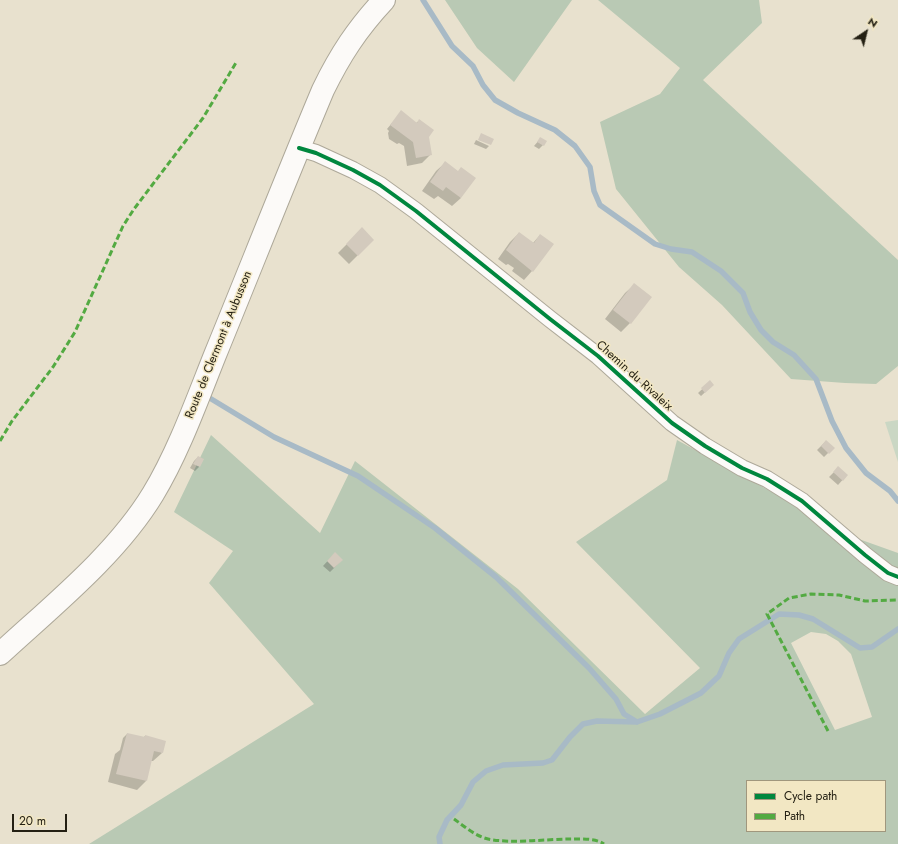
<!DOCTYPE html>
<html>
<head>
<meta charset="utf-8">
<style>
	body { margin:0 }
	#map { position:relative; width:898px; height:844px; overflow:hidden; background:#e8e1ce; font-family:Jost,sans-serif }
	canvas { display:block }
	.legend { position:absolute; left:746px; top:780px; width:140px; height:52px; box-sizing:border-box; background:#f2e7c3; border:1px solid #a0977d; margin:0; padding:5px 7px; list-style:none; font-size:12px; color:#242013 }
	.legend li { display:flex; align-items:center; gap:8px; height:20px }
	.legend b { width:20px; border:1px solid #a0977d }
	.north { position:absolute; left:846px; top:12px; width:40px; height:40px; -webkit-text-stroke:3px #f2e7c3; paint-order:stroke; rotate:35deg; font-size:11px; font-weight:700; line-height:16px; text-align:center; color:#242013 }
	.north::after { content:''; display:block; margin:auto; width:14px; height:18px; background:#242013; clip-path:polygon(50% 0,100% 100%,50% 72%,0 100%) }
	.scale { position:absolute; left:12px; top:814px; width:55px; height:18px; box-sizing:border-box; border:2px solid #242013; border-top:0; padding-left:5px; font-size:12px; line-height:14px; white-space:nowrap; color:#242013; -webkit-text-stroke:3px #f2e7c3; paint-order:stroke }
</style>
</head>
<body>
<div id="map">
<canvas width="898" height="844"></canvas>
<ul class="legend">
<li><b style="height:5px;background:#00873e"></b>Cycle path</li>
<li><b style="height:5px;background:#53aa42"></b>Path</li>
</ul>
<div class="north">N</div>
<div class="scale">20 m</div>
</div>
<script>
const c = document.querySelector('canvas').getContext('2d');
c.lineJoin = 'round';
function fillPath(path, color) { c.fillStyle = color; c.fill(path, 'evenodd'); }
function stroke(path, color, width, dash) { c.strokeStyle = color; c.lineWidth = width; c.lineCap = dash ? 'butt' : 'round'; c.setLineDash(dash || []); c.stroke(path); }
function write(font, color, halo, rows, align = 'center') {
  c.font = font + ' Jost,sans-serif'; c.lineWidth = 3; c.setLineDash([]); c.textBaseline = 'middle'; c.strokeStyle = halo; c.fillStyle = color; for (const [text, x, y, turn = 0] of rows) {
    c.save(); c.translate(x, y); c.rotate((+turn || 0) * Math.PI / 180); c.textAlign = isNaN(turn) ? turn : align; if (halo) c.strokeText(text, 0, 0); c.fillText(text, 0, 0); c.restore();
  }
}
const green = new Path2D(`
	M 898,420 L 898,462 L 885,422 Z`);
const forest = new Path2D(`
	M 445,0 L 572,0 L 514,82 L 477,48 Z
	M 598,0 L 759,0 L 762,23 L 703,80 L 898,260 L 898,366 L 876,384 L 845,383 L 791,379 L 722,305 L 679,267 L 616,189 L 600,122 L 660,94 L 680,68 Z
	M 211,435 L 320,533 L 355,461 L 518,589 L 645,714 L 700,668 L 576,542 L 667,480 L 677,440 L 856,538 L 898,553 L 898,844 L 89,844 L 314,704 L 209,583 L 233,551 L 174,512 ZM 811,632 L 826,634 L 838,641 L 851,654 L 872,717 L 835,730 L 791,643 ZM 747,781 L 885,781 L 885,831 L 747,831 Z`);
const shadow = new Path2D(`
	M 401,112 L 416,123 L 420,120 L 428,136 L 431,154 L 422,163 L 407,166 L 404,146 L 399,143 L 397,144 L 389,139 L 388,133 L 389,131 L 387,129 Z
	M 540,139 L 543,145 L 539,149 L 534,146 Z
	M 476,140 L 489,146 L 486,149 L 474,144 Z
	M 445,163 L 461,198 L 452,206 L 438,196 L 434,199 L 422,191 L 436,171 Z
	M 362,229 L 373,240 L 349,264 L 338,253 Z
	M 519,233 L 533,243 L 540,235 L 532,271 L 524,280 L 512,271 L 514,268 L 508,264 L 506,265 L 498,259 L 510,242 Z
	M 634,285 L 650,297 L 630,323 L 621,332 L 605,319 L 625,293 Z
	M 710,382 L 713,385 L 701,396 L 698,393 Z
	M 826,441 L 833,448 L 824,457 L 817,450 Z
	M 198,457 L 203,459 L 199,467 L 195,471 L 190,468 L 194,461 Z
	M 838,468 L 847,475 L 838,485 L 829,477 Z
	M 335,553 L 342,560 L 330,572 L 323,566 Z
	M 127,734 L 143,738 L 145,736 L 162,753 L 153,761 L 151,761 L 146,781 L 137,790 L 108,782 L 115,754 L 120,750 L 123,738 Z`);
const stream = new Path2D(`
	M 423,0 L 452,46 L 473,66 L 483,85 L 495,100 L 518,113 L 555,130 L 575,146 L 590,167 L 594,191 L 600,205 L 655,244 L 671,249 L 692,252 L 721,271 L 743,293 L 750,312 L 761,330 L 773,342 L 794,355 L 816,379 L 832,421 L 846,448 L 866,473 L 890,491 L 898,501
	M 203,394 L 274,437 L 358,476 L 435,528 L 496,577 L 589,668 L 616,699 L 624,714 L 637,722
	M 440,844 L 439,837 L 447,820 L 461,805 L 473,782 L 486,771 L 503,765 L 543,763 L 552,760 L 570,737 L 583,724 L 597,721 L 637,722 L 660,714 L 701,693 L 719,676 L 729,653 L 739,639 L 779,614 L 799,615 L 813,619 L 860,648 L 872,647 L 898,629`);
const building = new Path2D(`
	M 401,110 L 417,123 L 419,119 L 434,130 L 429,137 L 432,155 L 416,158 L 413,142 L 390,125 Z
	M 481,133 L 494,139 L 491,145 L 478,140 Z
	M 540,137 L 547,141 L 544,146 L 537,142 Z
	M 445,161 L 458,171 L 461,167 L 476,178 L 461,198 L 446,187 L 443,191 L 430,182 Z
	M 362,227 L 374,240 L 358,256 L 346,244 Z
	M 519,232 L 534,243 L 540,234 L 554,244 L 533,272 L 506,250 Z
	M 634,283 L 652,297 L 631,324 L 613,310 Z
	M 710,380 L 714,385 L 705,393 L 701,388 Z
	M 826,440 L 835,448 L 829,454 L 821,446 Z
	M 198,456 L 204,459 L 200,467 L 193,464 Z
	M 838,466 L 848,475 L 843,481 L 833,472 Z
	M 335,552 L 343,560 L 334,568 L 327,561 Z
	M 127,733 L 145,737 L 145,735 L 166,741 L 163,753 L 154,751 L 147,781 L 116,774 Z`);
const minor = new Path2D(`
	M 299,148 L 316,153 L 353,170 L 380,185 L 416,211 L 550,319 L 598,356 L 672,423 L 705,446 L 742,468 L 767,479 L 802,501 L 865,555 L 888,573 L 898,577`);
const secondary = new Path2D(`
	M 0,654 C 52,606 116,555 153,494 C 178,453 197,400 215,355 C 251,267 286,178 323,90 C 340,55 357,29 384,0`);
const quiet = new Path2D(`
	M 0,441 L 12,421 L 53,367 L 75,332 L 123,226 L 134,209 L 203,118 L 237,61
	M 828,731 L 767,614 L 789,598 L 811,594 L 839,595 L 865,601 L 898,600
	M 454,819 C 464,826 475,836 488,839 C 512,844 546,839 571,839 C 582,839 595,838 604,844`);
const cycleway = new Path2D(`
	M 299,148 L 316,153 L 353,170 L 380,185 L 416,211 L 550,319 L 598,356 L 672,423 L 705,446 L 742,468 L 767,479 L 802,501 L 865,555 L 888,573 L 898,577`);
const streetNames = [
	["Route de Clermont à Aubusson",219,345,-68],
	["Chemin du Rivaleix",634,376,42]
];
fillPath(green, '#cad7c4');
fillPath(forest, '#b9c9b4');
fillPath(shadow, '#0003');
stroke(stream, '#a8bac6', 5.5);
fillPath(building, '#d3cabd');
stroke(minor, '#ada899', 18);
stroke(secondary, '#ada899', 24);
stroke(minor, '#fcfaf8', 16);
stroke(secondary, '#fcfaf8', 22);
stroke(quiet, '#53aa42', 3, [6, 3]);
stroke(cycleway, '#00873e', 4);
write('12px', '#242013', '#f2e7c3', streetNames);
</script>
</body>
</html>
